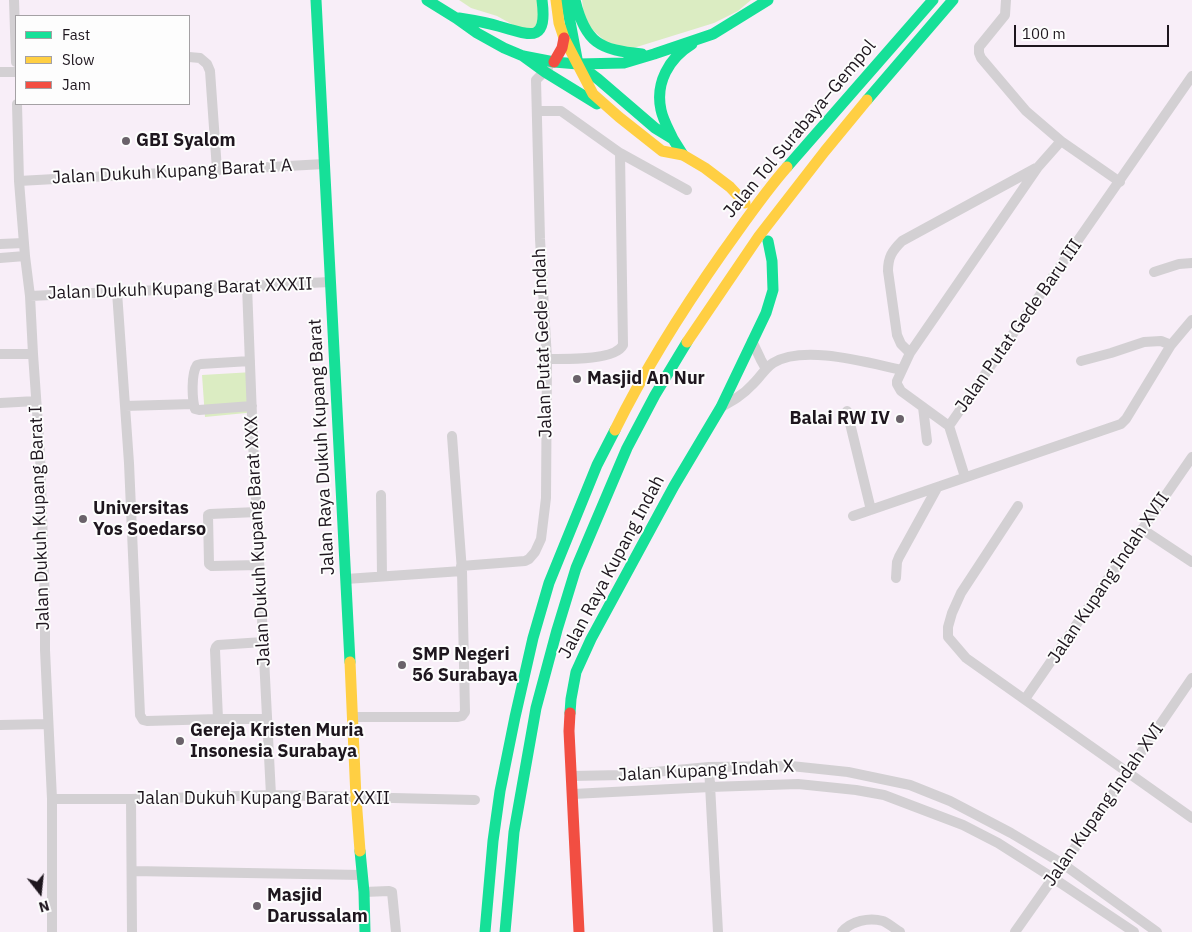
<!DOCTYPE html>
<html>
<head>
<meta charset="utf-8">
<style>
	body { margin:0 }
	#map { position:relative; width:1192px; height:932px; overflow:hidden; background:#f8eef8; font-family:"IBM Plex Sans",sans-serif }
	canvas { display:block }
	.legend { position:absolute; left:15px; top:15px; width:175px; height:90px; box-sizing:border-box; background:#fdfdfd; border:1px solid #a4a1a4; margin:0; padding:6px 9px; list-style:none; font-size:15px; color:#1e161e }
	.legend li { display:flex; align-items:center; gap:10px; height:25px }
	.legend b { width:25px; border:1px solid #a4a1a4 }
	.north { position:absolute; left:15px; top:867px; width:50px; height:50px; -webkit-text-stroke:4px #fdfdfd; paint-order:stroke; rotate:164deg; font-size:14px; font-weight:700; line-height:20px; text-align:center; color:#1e161e }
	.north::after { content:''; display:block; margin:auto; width:18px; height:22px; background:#1e161e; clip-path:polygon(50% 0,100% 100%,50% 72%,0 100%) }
	.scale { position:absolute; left:1014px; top:25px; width:155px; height:22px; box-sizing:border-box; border:2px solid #1e161e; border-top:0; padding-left:6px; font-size:15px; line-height:18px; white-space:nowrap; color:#1e161e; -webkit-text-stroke:4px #fdfdfd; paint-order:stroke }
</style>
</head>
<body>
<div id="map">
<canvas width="1192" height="932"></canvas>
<ul class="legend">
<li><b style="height:6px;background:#16e098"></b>Fast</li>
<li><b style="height:6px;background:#ffcf43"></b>Slow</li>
<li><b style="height:6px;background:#f24e42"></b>Jam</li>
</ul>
<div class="north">N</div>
<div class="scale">100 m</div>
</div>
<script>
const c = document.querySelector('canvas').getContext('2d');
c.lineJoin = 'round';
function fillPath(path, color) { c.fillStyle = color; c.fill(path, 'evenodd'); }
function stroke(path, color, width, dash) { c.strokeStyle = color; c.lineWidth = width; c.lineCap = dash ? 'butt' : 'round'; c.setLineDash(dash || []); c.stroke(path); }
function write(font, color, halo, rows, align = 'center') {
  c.font = font + ' "IBM Plex Sans",sans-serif'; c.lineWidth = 4; c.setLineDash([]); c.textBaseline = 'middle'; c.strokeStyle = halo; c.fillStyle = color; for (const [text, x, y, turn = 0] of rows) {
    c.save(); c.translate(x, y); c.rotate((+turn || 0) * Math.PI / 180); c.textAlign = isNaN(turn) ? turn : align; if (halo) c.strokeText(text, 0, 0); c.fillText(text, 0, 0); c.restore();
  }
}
const green = new Path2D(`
	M 459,0 L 539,0 L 541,24 L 526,32 L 497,16 L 471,8 Z
	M 582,0 L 751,0 L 738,11 L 714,23 L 627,50 L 614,49 L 585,23 Z
	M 253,372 L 256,412 L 205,417 L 202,375 Z`);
const street = new Path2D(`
	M 14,0 L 16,62
	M 1006,0 L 1005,15 L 979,47 L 979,53 L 981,58 L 1026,111 L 1061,141 L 1120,182
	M 189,57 L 200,58 L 207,64 L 210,71 L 217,170
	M 0,72 L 16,72
	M 17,104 L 19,181 L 25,256 L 30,296 L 33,354 L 40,453 L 45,605 L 45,650 L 52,799 L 52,932
	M 537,111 L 561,111 L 620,153 L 687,190
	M 19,181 L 324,164
	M 0,244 L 24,243
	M 0,258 L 25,256
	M 1154,272 L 1179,264 L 1192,263
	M 247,286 L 253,442 L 271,795
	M 117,292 L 129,463 L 140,715 L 143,720 L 147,721 L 218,719 L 267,719
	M 30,296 L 330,282
	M 752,341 L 761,360 L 766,369
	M 910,353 L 901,344 L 897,335 L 888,271 C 888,257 892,251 902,241 L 1036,168
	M 0,354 L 33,354
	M 547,359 C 563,359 615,361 623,345 L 620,153
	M 250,361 L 201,364 L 197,365 C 191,374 192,399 195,409 L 199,410 L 252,406
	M 1081,361 L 1111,353 L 1144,342 L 1161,341 L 1171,345
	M 0,403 L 36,401
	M 125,406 L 193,404
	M 721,407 C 732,401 743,395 752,385 C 760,378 764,369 773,363 C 804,344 868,363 902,370
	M 923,407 L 927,441
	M 847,411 L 871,510
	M 949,426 L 901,391 L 897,384 L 897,381 L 910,353 L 1038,167 L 1061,141
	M 965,477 L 949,426 L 1192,76
	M 381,495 L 382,576
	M 1018,506 L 961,593 L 952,613 L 948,627 L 948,637 L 966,658 L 1192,818
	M 257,512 L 210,514 L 208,515 L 209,564 L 212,566 L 259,565
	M 853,516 L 1121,424 L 1126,419 L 1171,345 L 1192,320
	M 1142,529 L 1192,562
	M 461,566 L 525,561 L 529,559 L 535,552 L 541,539 L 546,498 L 547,359 L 540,239 L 536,80 L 548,68
	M 896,578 L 897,562 L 899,557 L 937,488
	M 346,579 L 462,571 L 452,436
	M 1025,699 L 1192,457
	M 352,717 L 458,717 L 462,716 L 465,712 L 462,571
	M 218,719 L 215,650 L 216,647 L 218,645 L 263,642
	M 0,725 L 48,724
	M 709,767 L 718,932
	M 572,776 L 622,775 L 709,767 L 791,766 L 848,772 L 910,785 L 950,801 L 1011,833 L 1063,864 L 1157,932
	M 573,794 L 710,787 L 798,784 L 856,790 L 884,795 L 963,825 L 998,843 L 1053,878 L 1134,932
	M 52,799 L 131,799 L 271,795 L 475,800
	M 131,799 L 132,932
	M 132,871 L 362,875
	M 364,892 L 389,891 L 392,892 L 396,932
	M 842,932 C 851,921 869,917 883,921 C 889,924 894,928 900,932
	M 1015,932 L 1053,878 L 1092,824 L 1192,678`);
const fast = new Path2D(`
	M 316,0 L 350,662
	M 427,0 L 456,18 L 477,33 L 504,48 L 523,56 L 554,62 L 578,64 L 624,63 L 654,54 L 713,34 L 768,0
	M 566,0 L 578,64 L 598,79 L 655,128 L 673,139 L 683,155
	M 575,0 C 585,43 600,50 642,54
	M 459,18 C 472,20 485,22 498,26 C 528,34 548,46 542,0
	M 523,56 L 545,72 L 597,104
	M 867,100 L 953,0
	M 673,139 C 669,130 663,120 661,110 C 655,83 669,58 692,44
	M 787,167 L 933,0
	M 570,713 L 571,699 L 576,672 L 591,639 L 674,486 L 721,407 L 766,313 L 773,290 L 772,261 L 768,241
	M 360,851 L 364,892 L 365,932
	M 485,932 L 493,841 L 500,791 L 515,717 L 533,638 L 549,583 L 597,465 L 615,430
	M 505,932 L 514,832 L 536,708 L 557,630 L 576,568 L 627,448 L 655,395 L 687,342`);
const slow = new Path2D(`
	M 556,0 L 559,23 L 564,38 L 593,94 L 619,117 L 662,151 L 683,155 L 705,168 L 730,187 L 745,203
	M 687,342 L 759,236 L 825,151 L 867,100
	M 615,430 C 646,367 683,309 723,252 C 744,223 764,193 787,167
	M 350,662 L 356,798 L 360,851`);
const jam = new Path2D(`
	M 554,62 L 562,48 L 564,38
	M 570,713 L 569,731 L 579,932`);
const markers = [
	[126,141,5,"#6a626a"],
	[577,379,5,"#6a626a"],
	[900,419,5,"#6a626a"],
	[83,519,5,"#6a626a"],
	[402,665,5,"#6a626a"],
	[180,741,5,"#6a626a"],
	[257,906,5,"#6a626a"]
];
const streetNames = [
	["Jalan Tol Surabaya–Gempol",800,129,-50],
	["Jalan Dukuh Kupang Barat I A",172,172,-3],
	["Jalan Dukuh Kupang Barat XXXII",180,289,-2],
	["Jalan Putat Gede Baru III",1019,326,-55],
	["Jalan Putat Gede Indah",543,343,-92],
	["Jalan Raya Dukuh Kupang Barat",322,447,-93],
	["Jalan Dukuh Kupang Barat I",40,518,-92],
	["Jalan Dukuh Kupang Barat XXX",258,541,-93],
	["Jalan Raya Kupang Indah",612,567,-62],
	["Jalan Kupang Indah XVII",1109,578,-56],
	["Jalan Kupang Indah X",706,771,-3],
	["Jalan Dukuh Kupang Barat XXII",263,799],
	["Jalan Kupang Indah XVI",1104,805,-55]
];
const poiNames = [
	["GBI Syalom",136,141],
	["Masjid An Nur",587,379],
	["Balai RW IV",890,419,"right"],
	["Universitas",93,509],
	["Yos Soedarso",93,530],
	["SMP Negeri",412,655],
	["56 Surabaya",412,676],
	["Gereja Kristen Muria",190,731],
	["Insonesia Surabaya",190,752],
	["Masjid",267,896],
	["Darussalam",267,917]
];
fillPath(green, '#dbecc2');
stroke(street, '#d3d0d3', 10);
stroke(fast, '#16e098', 11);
stroke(slow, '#ffcf43', 11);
stroke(jam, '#f24e42', 11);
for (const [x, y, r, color] of markers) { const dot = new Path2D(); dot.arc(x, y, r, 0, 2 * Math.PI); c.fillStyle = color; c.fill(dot); stroke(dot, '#fdfdfd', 2); }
write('18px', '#1e161e', '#fdfdfd', streetNames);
write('bold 18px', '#1e161e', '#fdfdfd', poiNames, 'left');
</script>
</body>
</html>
